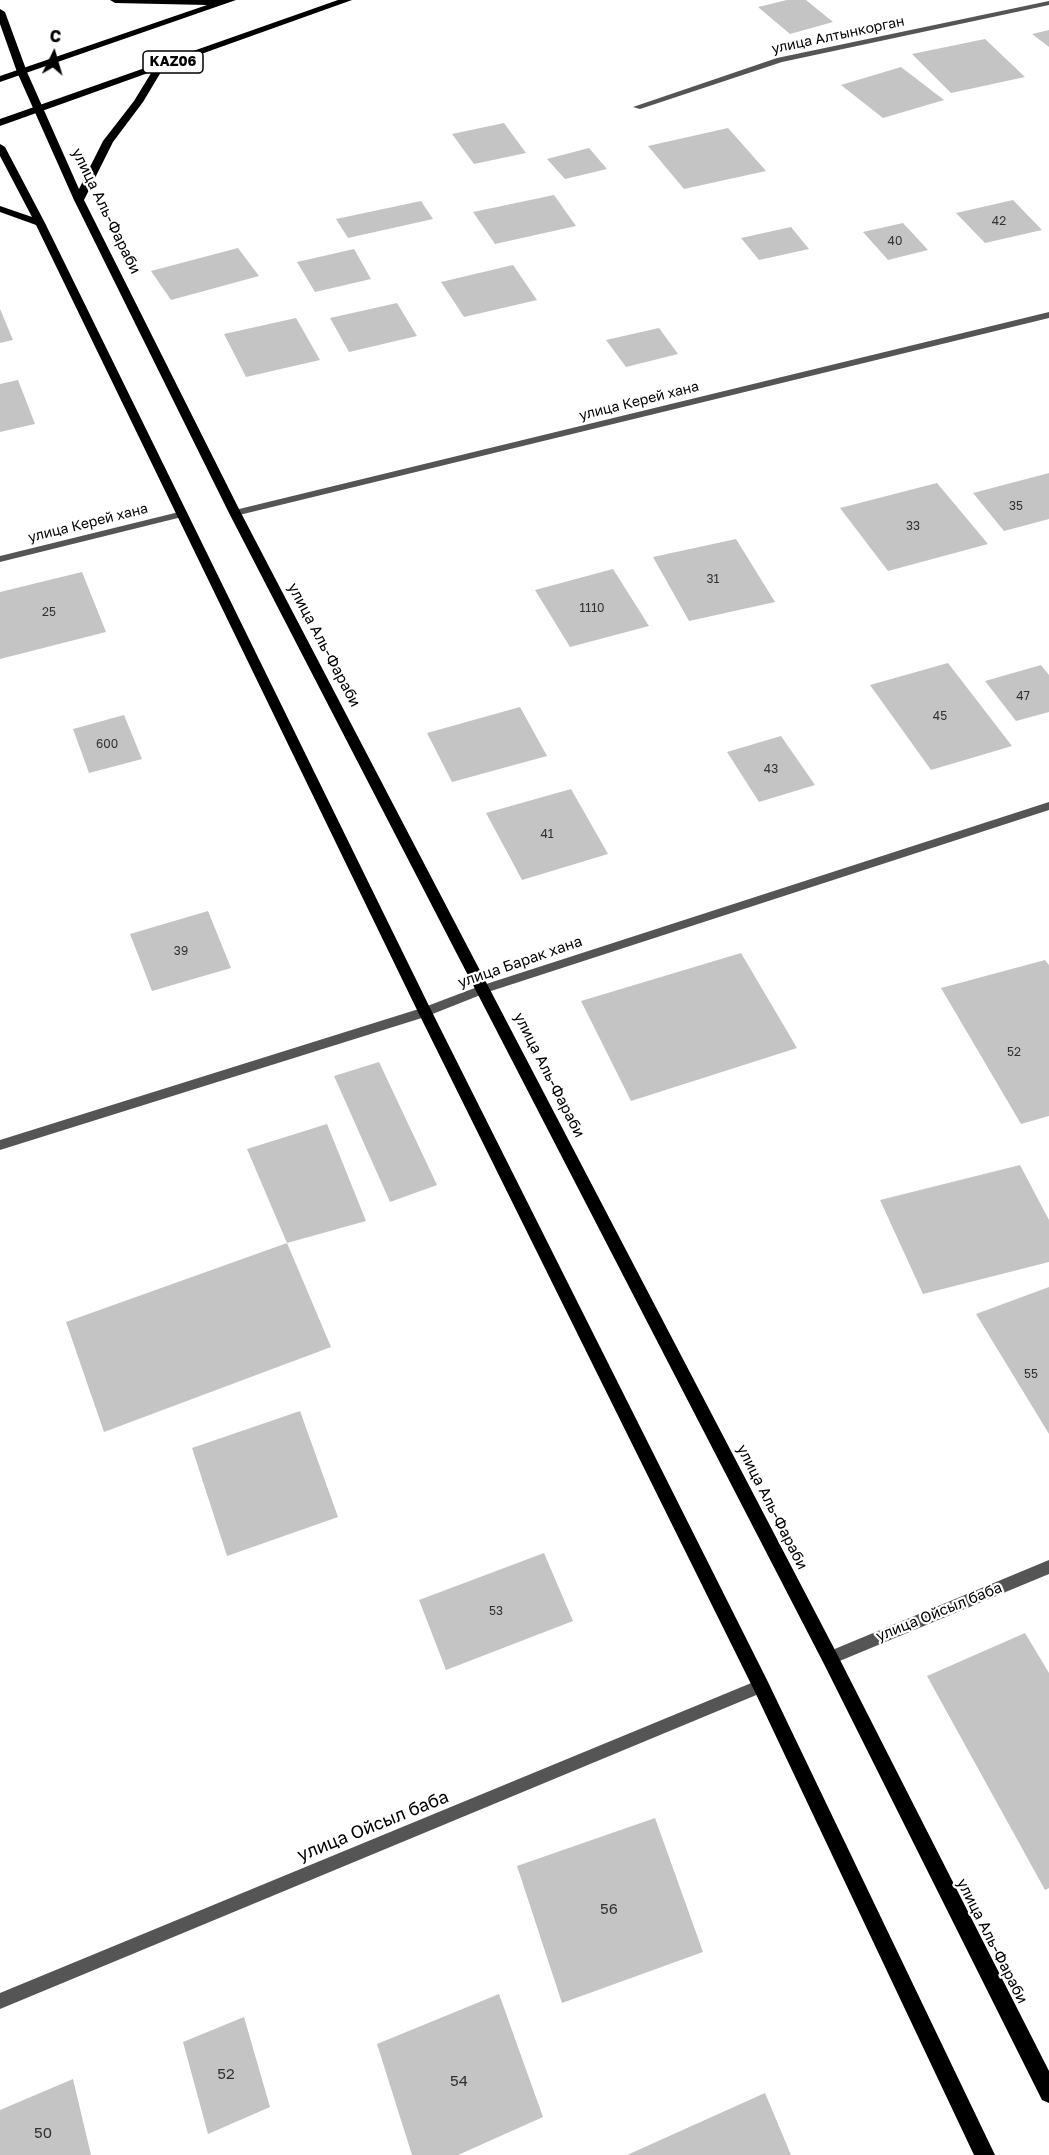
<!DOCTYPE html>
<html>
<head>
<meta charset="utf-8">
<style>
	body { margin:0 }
	#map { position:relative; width:1049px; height:2155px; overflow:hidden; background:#fff; font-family:"Golos Text",sans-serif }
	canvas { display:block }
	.north { position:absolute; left:24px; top:24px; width:60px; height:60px; -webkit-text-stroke:4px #fff; paint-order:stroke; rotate:5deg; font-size:16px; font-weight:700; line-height:24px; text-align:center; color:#000 }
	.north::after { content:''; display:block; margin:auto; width:21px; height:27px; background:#000; clip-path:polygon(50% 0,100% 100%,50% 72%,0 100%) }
</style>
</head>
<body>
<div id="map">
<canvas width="1049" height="2155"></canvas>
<div class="north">С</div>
</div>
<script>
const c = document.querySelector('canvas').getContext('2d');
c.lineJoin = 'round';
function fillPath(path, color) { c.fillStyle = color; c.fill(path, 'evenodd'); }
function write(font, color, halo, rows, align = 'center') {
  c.font = font + ' "Golos Text",sans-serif'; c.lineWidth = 4.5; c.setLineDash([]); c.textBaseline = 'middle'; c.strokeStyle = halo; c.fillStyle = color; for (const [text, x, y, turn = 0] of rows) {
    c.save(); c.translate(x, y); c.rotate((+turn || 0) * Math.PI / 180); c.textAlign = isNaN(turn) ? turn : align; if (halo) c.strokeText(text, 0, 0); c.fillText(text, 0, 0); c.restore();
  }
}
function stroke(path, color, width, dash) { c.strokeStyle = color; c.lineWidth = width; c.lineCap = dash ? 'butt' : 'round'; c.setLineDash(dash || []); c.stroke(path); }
const building = new Path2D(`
	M 787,0 L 806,0 L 833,22 L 790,34 L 758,7 Z
	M 1049,30 L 1049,47 L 1032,34 Z
	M 985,39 L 1025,77 L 951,93 L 912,54 Z
	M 901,67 L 944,100 L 883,118 L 841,85 Z
	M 504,123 L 526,153 L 474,164 L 452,134 Z
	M 728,128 L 766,171 L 684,189 L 648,146 Z
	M 589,148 L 607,169 L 565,179 L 547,159 Z
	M 554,195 L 576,226 L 495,244 L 473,212 Z
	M 1013,200 L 1042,230 L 985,243 L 956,213 Z
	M 421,201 L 433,219 L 348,238 L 336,219 Z
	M 903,223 L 928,250 L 888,260 L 863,232 Z
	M 791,227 L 809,249 L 759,260 L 741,238 Z
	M 238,248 L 259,276 L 171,300 L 151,271 Z
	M 354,249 L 371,279 L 315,292 L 297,262 Z
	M 513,265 L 537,300 L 464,317 L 441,282 Z
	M 397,303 L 417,336 L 349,352 L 330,318 Z
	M 0,309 L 13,340 L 0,343 Z
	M 296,318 L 320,360 L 246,377 L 224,334 Z
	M 659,328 L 678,354 L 626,367 L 606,340 Z
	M 18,380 L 35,424 L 0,432 L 0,384 Z
	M 1049,473 L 1049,519 L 1004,531 L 973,493 Z
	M 937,483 L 988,544 L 888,571 L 840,508 Z
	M 736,539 L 775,602 L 689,621 L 653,557 Z
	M 613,569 L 649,626 L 570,647 L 535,590 Z
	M 82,572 L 106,632 L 0,659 L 0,592 Z
	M 948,663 L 1012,746 L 931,770 L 870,685 Z
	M 1041,665 L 1049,675 L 1049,712 L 1016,721 L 985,681 Z
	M 520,707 L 547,756 L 452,782 L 427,733 Z
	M 124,715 L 142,759 L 89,773 L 73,729 Z
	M 781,736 L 815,785 L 759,802 L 727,752 Z
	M 571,789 L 608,854 L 522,880 L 486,813 Z
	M 208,911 L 231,968 L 152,991 L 130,934 Z
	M 741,953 L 797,1048 L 631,1101 L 581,1001 Z
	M 1045,960 L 1049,965 L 1049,1116 L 1021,1124 L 941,988 Z
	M 379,1062 L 437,1185 L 390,1202 L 334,1076 Z
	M 327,1124 L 366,1221 L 287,1243 L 247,1149 Z
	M 1020,1165 L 1049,1220 L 1049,1262 L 923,1294 L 880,1200 Z
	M 287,1243 L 331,1347 L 104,1432 L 66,1322 Z
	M 1049,1287 L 1049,1434 L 976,1314 Z
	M 300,1411 L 338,1517 L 227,1556 L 192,1448 Z
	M 544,1553 L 573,1621 L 446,1670 L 419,1600 Z
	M 1025,1633 L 1049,1673 L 1049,1888 L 1045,1890 L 927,1676 Z
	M 655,1818 L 703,1952 L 562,2003 L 517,1866 Z
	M 499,1994 L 543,2117 L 458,2155 L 412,2155 L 377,2044 Z
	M 244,2017 L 270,2107 L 208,2134 L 183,2042 Z
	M 73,2079 L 91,2155 L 0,2155 L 0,2110 Z
	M 765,2093 L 791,2155 L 627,2155 Z`);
const minor = new Path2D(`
	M 1049,1 L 1049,5 L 782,62 L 640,109 L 633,107 L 777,58 Z
	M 1049,312 L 1049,318 L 235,516 L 230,513 L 235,510 Z
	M 183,511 L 188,514 L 186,516 L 0,562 L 0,556 Z
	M 1049,802 L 1049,810 L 488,992 L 425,1017 L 0,1150 L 0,1140 L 422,1008 L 480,986 Z
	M 1049,1560 L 1049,1574 L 830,1665 L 825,1663 L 823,1658 L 825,1653 Z
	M 761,1679 L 766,1681 L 768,1686 L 766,1691 L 0,2009 L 0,1993 Z`);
const primary = new Path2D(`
	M 0,9 L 5,12 L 27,72 L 79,189 L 103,141 L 134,101 L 156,65 L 164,67 L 143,102 L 113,142 L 84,200 L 241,513 L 836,1652 L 1049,2071 L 1049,2103 L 1042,2100 L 824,1664 L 229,513 L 74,200 L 17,72 L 0,24 Z
	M 0,144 L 5,147 L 45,223 L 432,1012 L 767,1680 L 995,2155 L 974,2155 L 755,1692 L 418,1012 L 36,225 L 0,212 L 0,206 L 32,217 L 0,156 Z`);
const trunk = new Path2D(`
	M 110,0 L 236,0 L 0,82 L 0,76 L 207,5 L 115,3 Z
	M 338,0 L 352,0 L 0,126 L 0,119 Z`);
const numberNames = [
	["42",999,221],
	["40",895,241],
	["35",1016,506],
	["33",913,526],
	["31",713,579],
	["1110",592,608],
	["25",49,612],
	["47",1023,696],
	["45",940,716],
	["600",107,744],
	["43",771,769],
	["41",547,834],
	["39",181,951],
	["52",1014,1052],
	["55",1031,1374],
	["53",496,1611]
];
const farStreetnames = [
	["улица Алтынкорган",838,35,-12],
	["улица Керей хана",639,401,-14],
	["улица Керей хана",88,523,-14]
];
const shields = [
	[173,62,60]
];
const shieldNames = [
	["KАZ06",173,62]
];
const streetNames = [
	["улица Аль-Фараби",106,211,64],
	["улица Аль-Фараби",324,645,62],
	["улица Барак хана",520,962,-19],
	["улица Аль-Фараби",549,1075,63],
	["улица Аль-Фараби",772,1507,63],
	["улица Ойсыл баба",939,1612,-22],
	["улица Аль-Фараби",992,1941,63]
];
const nearNumbernames = [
	["56",609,1909],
	["52",226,2074],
	["54",459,2081],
	["50",43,2133]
];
const nearStreetnames = [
	["улица Ойсыл баба",373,1826,-22]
];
fillPath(building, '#c4c4c4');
fillPath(minor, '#555');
fillPath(primary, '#000');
fillPath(trunk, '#000');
write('12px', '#313131', null, numberNames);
write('14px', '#000', '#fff', farStreetnames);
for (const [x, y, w] of shields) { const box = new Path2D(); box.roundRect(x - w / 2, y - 11, w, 22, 4.5); c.fillStyle = '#fff'; c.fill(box); stroke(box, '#000', 1.5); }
write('bold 14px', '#000', null, shieldNames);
write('15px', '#000', '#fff', streetNames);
write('15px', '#313131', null, nearNumbernames);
write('18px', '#000', '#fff', nearStreetnames);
</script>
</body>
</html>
